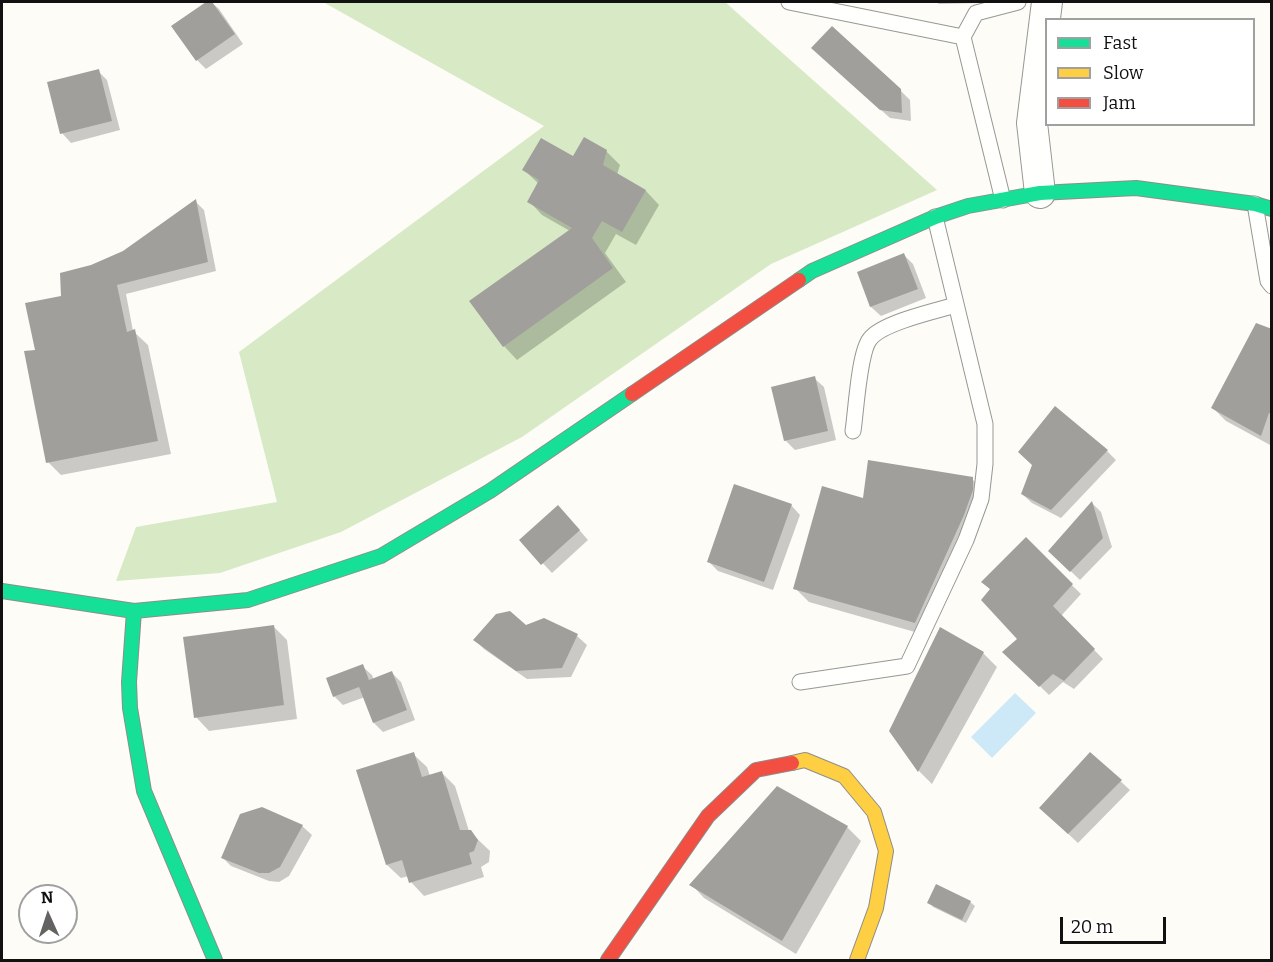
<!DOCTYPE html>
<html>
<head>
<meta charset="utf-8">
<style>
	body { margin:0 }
	#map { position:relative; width:1273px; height:962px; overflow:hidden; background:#fdfcf7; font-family:Bitter,serif }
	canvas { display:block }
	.frame { position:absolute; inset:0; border:3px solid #111; pointer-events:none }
	.legend { position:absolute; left:1045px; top:18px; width:210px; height:108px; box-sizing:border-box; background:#fff; border:2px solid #a0a0a0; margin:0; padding:8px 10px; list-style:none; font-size:18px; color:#111 }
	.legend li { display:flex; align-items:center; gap:12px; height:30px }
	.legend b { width:30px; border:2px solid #a0a0a0 }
	.north { position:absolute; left:18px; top:884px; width:60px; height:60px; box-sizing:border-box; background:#fff; border:2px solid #a0a0a0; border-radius:50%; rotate:357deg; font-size:16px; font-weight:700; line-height:24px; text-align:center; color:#111 }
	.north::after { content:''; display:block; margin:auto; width:21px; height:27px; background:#646362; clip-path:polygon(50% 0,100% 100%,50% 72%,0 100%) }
	.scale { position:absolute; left:1060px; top:917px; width:106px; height:27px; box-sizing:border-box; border:3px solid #111; border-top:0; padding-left:8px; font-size:18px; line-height:21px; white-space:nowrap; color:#111; -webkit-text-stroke:4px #fff; paint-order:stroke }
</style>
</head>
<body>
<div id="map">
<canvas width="1273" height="962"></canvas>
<div class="frame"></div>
<ul class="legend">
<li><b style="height:8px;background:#16e098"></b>Fast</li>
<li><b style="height:8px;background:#ffcf43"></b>Slow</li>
<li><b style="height:8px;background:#f24e42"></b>Jam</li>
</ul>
<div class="north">N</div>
<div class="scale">20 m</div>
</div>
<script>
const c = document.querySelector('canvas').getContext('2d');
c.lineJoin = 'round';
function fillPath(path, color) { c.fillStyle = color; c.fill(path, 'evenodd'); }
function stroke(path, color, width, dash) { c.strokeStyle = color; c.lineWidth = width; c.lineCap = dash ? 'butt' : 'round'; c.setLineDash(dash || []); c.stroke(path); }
const forest = new Path2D(`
	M 323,2 L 725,2 L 937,190 L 771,264 L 522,437 L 341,532 L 220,573 L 116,581 L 136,527 L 277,502 L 239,352 L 544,126 Z`);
const water = new Path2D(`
	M 1015,693 L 1036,713 L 992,758 L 971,737 Z`);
const shadow = new Path2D(`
	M 208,2 L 211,2 L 219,9 L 243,44 L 206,69 L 197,60 L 173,26 Z
	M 936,2 L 1021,2 L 939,4 Z
	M 822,57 L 900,90 L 910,100 L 911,121 L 890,118 Z
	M 98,71 L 107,80 L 120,130 L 71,143 L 62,133 Z
	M 606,151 L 620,165 L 617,175 L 646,191 L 659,205 L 636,245 L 616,234 L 605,253 L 626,282 L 517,360 L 504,346 L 472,302 L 570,231 L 542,215 L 529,201 L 539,184 L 524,170 Z
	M 195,201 L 204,210 L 216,271 L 126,294 L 133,331 L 148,345 L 171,454 L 61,475 L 48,462 L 36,350 L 63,297 L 91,267 L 124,252 Z
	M 904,255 L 913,264 L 926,298 L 881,316 L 871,307 L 859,273 Z
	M 1272,331 L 1272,446 L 1226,421 L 1213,408 Z
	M 814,378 L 824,387 L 836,440 L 795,450 L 785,440 Z
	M 1107,451 L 1116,460 L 1061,518 L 1032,503 L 1022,494 Z
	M 972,479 L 981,488 L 929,636 L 809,602 L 795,588 L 864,500 Z
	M 1092,503 L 1101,512 L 1112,547 L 1080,580 L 1059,560 Z
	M 791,505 L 800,515 L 773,590 L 718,571 L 708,561 Z
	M 567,516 L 588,540 L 552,573 L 521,540 Z
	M 1026,540 L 1081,594 L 1061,616 L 1103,659 L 1074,689 L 1063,682 L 1049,695 L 1005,652 L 1019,639 L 991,590 L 983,582 Z
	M 544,620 L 577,636 L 587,645 L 571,677 L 527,679 L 484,649 L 475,640 Z
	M 273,626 L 287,640 L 297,719 L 209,731 L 196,717 Z
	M 983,653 L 997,667 L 932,784 L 919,771 L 891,731 Z
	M 362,666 L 372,675 L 374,680 L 392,673 L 401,682 L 415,720 L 383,732 L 374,723 L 365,697 L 343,705 L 334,696 Z
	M 413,754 L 427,767 L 430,776 L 441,772 L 455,786 L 469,831 L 490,851 L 489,862 L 481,867 L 484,877 L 424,896 L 411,882 L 409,876 L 401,878 L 387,865 L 358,771 Z
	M 1091,754 L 1130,790 L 1078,843 L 1050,817 Z
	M 302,826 L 312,835 L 289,876 L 279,882 L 269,881 L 231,866 L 222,857 Z
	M 847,827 L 861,841 L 796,954 L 704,898 L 691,884 Z
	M 970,902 L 975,906 L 966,923 L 933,907 L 929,903 Z`);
const building = new Path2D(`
	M 206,2 L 212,2 L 235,34 L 196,61 L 171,26 Z
	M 832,26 L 901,89 L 902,113 L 880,110 L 811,48 Z
	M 99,69 L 112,121 L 60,134 L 47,82 Z
	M 584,137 L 607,150 L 603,165 L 646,190 L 622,232 L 602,221 L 592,238 L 613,268 L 503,347 L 469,301 L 572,228 L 527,202 L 539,180 L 522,170 L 541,138 L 573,156 Z
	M 196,199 L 208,262 L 117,285 L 127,332 L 135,329 L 158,441 L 46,463 L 24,351 L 35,350 L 25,303 L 61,296 L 60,273 L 91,265 L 123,251 Z
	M 904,253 L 918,289 L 870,307 L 857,272 Z
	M 1256,323 L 1272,329 L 1272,414 L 1269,413 L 1261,436 L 1211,408 Z
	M 815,376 L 828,431 L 784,441 L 771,387 Z
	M 1055,406 L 1108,450 L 1051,510 L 1021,494 L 1032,465 L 1018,452 Z
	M 868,460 L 973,477 L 973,490 L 964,515 L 915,623 L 793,589 L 822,486 L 863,498 Z
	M 734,484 L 792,504 L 764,582 L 707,562 Z
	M 1092,501 L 1103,538 L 1070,572 L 1048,551 Z
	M 558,505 L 580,530 L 541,565 L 519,540 Z
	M 1026,537 L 1073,584 L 1053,606 L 1095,649 L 1064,681 L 1053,674 L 1039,687 L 1002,652 L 1017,639 L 981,600 L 990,589 L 981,582 Z
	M 510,611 L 526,625 L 544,618 L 578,634 L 562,668 L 516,671 L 473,640 L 496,614 Z
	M 274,625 L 284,705 L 194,718 L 183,637 Z
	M 940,627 L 984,652 L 918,772 L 889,731 Z
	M 363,664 L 369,680 L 392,671 L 407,710 L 373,723 L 359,687 L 333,697 L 326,678 Z
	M 414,752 L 422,777 L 442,771 L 460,830 L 471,830 L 478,840 L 474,851 L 469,853 L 472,864 L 409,883 L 402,860 L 386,865 L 356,770 Z
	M 1090,752 L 1122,780 L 1068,834 L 1039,808 Z
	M 777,786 L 848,826 L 782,941 L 689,885 Z
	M 262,807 L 303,825 L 280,867 L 269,873 L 259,873 L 221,858 L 240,814 Z
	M 936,884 L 971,901 L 962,920 L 927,903 Z`);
const lane = new Path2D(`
	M 789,2 L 963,37
	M 1003,200 L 963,37 L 976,13 L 1018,2
	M 1255,204 L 1268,281 L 1272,286
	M 853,431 C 856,412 859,352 870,339 C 882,323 935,311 956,305
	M 800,682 L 907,666 L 966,540 L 981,499 L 985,464 L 985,424 L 935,217`);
const street = new Path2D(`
	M 1040,193 L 1032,123 L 1047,2`);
const fast = new Path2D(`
	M 799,280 L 812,271 L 935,217 L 968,206 L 1040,193 L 1136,188 L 1255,204 L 1272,209
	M 2,591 L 134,611 L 248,600 L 381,556 L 490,491 L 632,394
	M 134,611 L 129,682 L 130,708 L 144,791 L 215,960`);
const slow = new Path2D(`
	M 792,763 L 805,760 L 844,776 L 874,812 L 886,851 L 876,908 L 857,960`);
const jam = new Path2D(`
	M 632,394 L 799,280
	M 608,960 L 708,816 L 756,770 L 792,763`);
fillPath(forest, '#d8eac5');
fillPath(water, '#cde8f7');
fillPath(shadow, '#0003');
fillPath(building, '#a19f9c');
stroke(lane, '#979795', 17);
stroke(street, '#979795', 32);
stroke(fast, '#8e8d8b', 16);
stroke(slow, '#8e8d8b', 16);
stroke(jam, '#8e8d8b', 16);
stroke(lane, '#fffffe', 15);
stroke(street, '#fffffe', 30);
stroke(fast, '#16e098', 14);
stroke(slow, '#ffcf43', 14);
stroke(jam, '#f24e42', 14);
</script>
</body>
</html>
